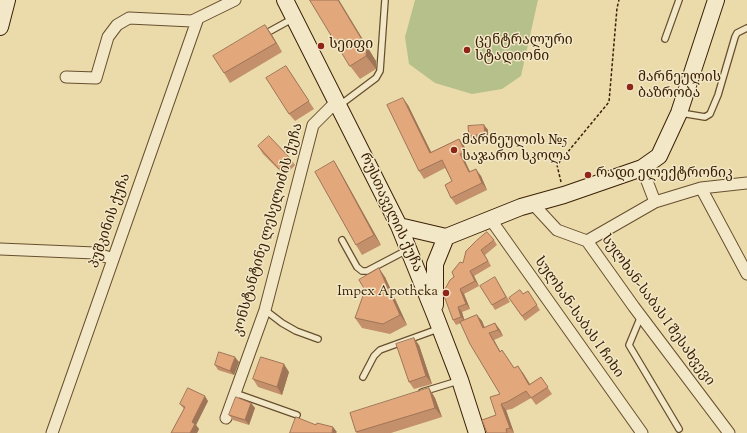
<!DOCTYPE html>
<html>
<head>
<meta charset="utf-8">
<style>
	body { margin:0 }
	canvas { display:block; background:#ebdbab }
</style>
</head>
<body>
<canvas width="747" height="433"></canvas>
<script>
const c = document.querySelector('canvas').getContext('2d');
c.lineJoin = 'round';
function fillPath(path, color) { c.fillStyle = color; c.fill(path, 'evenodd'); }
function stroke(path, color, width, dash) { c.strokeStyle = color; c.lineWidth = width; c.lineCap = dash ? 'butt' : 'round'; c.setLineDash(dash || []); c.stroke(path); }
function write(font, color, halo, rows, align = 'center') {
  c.font = font + ' "Sorts Mill Goudy","Noto Serif Georgian",serif'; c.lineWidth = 3; c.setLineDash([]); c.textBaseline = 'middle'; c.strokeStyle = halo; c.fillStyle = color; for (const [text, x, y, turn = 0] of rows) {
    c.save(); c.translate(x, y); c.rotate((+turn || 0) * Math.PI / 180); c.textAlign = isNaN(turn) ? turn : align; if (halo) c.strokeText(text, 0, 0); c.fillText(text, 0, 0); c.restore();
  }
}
const green = new Path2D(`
	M 415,0 L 538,0 L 521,76 L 502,89 L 472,94 L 435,83 L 409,64 L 405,37 Z`);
const path = new Path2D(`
	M 561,182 L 557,165 L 609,102 L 617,8 L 619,0`);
const lane = new Path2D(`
	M 263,35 L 292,19
	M 665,39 L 679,0
	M 340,105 L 376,78 L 380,71 L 385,0
	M 681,113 L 705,117 L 710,114 L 718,95 L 735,37 L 737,33 L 747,28
	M 342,240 L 357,267 L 362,271 L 367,271 L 407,250
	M 265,310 L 282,323 L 296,331 L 318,339
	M 641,316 L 629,345 L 679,429
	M 363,377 L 374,356 L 380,350 L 438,329
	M 422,392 L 458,381
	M 235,393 L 297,415`);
const street = new Path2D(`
	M 66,77 L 96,78 L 108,37 L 117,25 L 129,18 L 192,21 L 235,0
	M 642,168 L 655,202 L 701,188 L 747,183
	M 701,188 L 747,274
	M 533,204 L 557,230 L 587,241 L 634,307 L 729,433
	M 491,220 L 642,433
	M 587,241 L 655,202
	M 0,249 L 95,253 L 113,259
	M 226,418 L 265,310 L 313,125 L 336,102
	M 52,433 L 198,18`);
const secondary = new Path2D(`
	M 285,0 L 399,226 L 435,315 L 460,380 L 477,433
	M 0,27 L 7,0
	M 399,226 L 446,237 L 521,207 L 564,195 L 642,168 L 659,156 L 679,113 L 716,0
	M 435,305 L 435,264 L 446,237`);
const wall = new Path2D(`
	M 310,0 L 376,61 L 376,69 L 360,79 L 350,66 Z
	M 265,25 L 272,35 L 282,52 L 230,83 L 224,73 Z
	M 286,66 L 314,109 L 295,121 L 289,114 Z
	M 408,105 L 431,152 L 459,139 L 464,146 L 470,159 L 465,161 L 470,172 L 481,176 L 487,190 L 456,205 L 451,198 L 452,181 L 445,168 L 424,179 L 419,171 Z
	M 484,125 L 488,130 L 488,139 L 473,140 L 469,136 Z
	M 258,146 L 290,158 L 295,165 L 285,176 L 263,154 Z
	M 340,171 L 381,245 L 362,255 L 356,245 Z
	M 494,240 L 497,245 L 485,255 L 491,266 L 474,276 L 479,286 L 464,294 L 470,309 L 462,312 L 464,320 L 477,315 L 482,321 L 484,328 L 495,323 L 500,330 L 503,336 L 494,340 L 500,351 L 507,357 L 514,368 L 523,373 L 530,384 L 541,377 L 552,394 L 536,405 L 531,398 L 512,409 L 506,410 L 514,433 L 487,433 L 496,415 L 500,394 L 461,323 L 456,325 L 453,320 L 454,277 L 463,263 Z
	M 385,277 L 407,325 L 390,334 L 362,328 L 355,318 Z
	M 498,282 L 510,302 L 495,310 L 492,305 Z
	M 528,291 L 540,310 L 525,321 L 509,298 L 523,294 Z
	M 419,345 L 432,384 L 414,389 L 409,382 Z
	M 239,362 L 234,375 L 218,370 L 215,365 Z
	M 289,372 L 282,395 L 258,387 L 253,379 Z
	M 429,388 L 435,398 L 442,417 L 391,433 L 357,433 L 356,432 Z
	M 208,401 L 196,425 L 199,429 L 197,433 L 171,433 L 184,409 L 180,404 Z
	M 251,403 L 255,408 L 249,425 L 233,420 L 229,415 Z`);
const shadedWall = new Path2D(`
	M 338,0 L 339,0 L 376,61 L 376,69 L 366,56 Z
	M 265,25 L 272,35 L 282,52 L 276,43 Z
	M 403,98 L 408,105 L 435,160 L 430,153 Z
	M 484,125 L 488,130 L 488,139 L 485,134 Z
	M 459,139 L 464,146 L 470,159 L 465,152 Z
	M 460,154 L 465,161 L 474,180 L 469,172 Z
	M 334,161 L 340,171 L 381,245 L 374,235 Z
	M 476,169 L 481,176 L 487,190 L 482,183 Z
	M 379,268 L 385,277 L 407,325 L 400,315 Z
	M 470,271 L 474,276 L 479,286 L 475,281 Z
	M 460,289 L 464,294 L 470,309 L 466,304 Z
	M 458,307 L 462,312 L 465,322 L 461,317 Z
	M 477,315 L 482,321 L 488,335 L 483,328 Z
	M 495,323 L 500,330 L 503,336 L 498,330 Z
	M 489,333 L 494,340 L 504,358 L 500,352 Z
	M 414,338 L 419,345 L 432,384 L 426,376 Z
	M 235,357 L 239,362 L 234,375 L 230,371 Z
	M 284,364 L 289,372 L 282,395 L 277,387 Z
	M 518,366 L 523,373 L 534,391 L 529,385 Z
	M 429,388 L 435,398 L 442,417 L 435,408 Z
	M 205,396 L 208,401 L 196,425 L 199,429 L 197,433 L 190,433 L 192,422 Z
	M 251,403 L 255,408 L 249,425 L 245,420 Z
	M 501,404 L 506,410 L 514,433 L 510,428 Z
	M 333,427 L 337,432 L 336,433 L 332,433 Z`);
const building = new Path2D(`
	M 310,0 L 338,0 L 367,48 L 366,56 L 350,66 Z
	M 265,25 L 276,43 L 224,73 L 213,56 Z
	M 286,66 L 309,101 L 289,114 L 266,78 Z
	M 403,98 L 430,153 L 459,139 L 465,152 L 460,154 L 469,172 L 476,169 L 482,183 L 451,198 L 445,185 L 452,181 L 442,160 L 419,171 L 387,105 Z
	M 484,125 L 485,134 L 469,136 L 468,126 Z
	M 269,136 L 290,158 L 279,169 L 258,146 Z
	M 334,161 L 374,235 L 356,245 L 315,172 Z
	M 487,232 L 494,240 L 481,250 L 488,261 L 470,271 L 475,281 L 460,289 L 466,304 L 458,307 L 461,317 L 453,320 L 444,296 L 445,289 L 450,280 L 454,277 L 452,272 L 460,262 L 463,263 L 466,251 L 476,241 Z
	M 379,268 L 400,315 L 383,324 L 355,318 L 365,290 L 359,280 Z
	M 495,277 L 506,297 L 492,305 L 480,286 Z
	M 520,290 L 523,294 L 528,291 L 537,305 L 522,316 L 509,298 Z
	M 477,315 L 483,328 L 495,323 L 498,330 L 489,333 L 500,352 L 502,350 L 514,368 L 518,366 L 529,385 L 541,377 L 548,387 L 531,398 L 526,391 L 507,402 L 501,404 L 510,428 L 506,429 L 507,433 L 487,433 L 482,420 L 496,415 L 490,397 L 500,394 L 470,344 L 460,322 Z
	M 414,338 L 426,376 L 409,382 L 396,344 Z
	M 219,352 L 235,357 L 230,371 L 215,365 Z
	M 261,357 L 284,364 L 277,387 L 253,379 Z
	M 188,388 L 205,396 L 192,422 L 195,424 L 190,433 L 171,433 L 185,407 L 180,404 Z
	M 429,388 L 435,408 L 356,432 L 350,413 Z
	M 236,397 L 251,403 L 245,420 L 229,415 Z
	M 296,417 L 316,425 L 317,423 L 333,427 L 332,433 L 290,433 Z`);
const markers = [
	[321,46,4,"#8f2418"],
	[467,50,4,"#8f2418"],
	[630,87,4,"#8f2418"],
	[454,150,4,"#8f2418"],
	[588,175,4,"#8f2418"],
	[446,293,4,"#8f2418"]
];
const poiNames = [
	["ცენტრალური",475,42],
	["სტადიონი",475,58],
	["სეიფი",329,46],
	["მარნეულის",638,79],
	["ბაზრობა",638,95],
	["მარნეულის №5",462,142],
	["საჯარო სკოლა",462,158],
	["რადი ელექტრონიკ",596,175],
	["Impex Apotheka",438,293,"right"]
];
const streetNames = [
	["რუსთაველის ქუჩა",390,213,65],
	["პუშკინის ქუჩა",111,221,-71],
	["კონსტანტინე ლესელიძის ქუჩა",269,230,-74],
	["სულხან-საბას I შესახვევი",657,311,54],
	["სულხან-საბას I ჩიხი",578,318,55]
];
fillPath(green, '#b6c08a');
stroke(lane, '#674f2e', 8);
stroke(street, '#674f2e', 13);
stroke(secondary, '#3b2005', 18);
stroke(path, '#3b2005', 1.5, [3, 2]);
stroke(lane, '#f2e8c8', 5.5);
stroke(street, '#f2e8c8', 11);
stroke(secondary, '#f2e8c8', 16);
fillPath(wall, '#c3906b');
fillPath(shadedWall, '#9f7557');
fillPath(building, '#e3a77c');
stroke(building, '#9f7557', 1);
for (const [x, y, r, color] of markers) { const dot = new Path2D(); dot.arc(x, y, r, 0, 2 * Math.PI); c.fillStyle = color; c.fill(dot); stroke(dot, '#f2e8c8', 1.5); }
write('14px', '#3b2005', '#f2e8c8', poiNames, 'left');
write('14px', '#3b2005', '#f2e8c8', streetNames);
</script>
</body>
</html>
